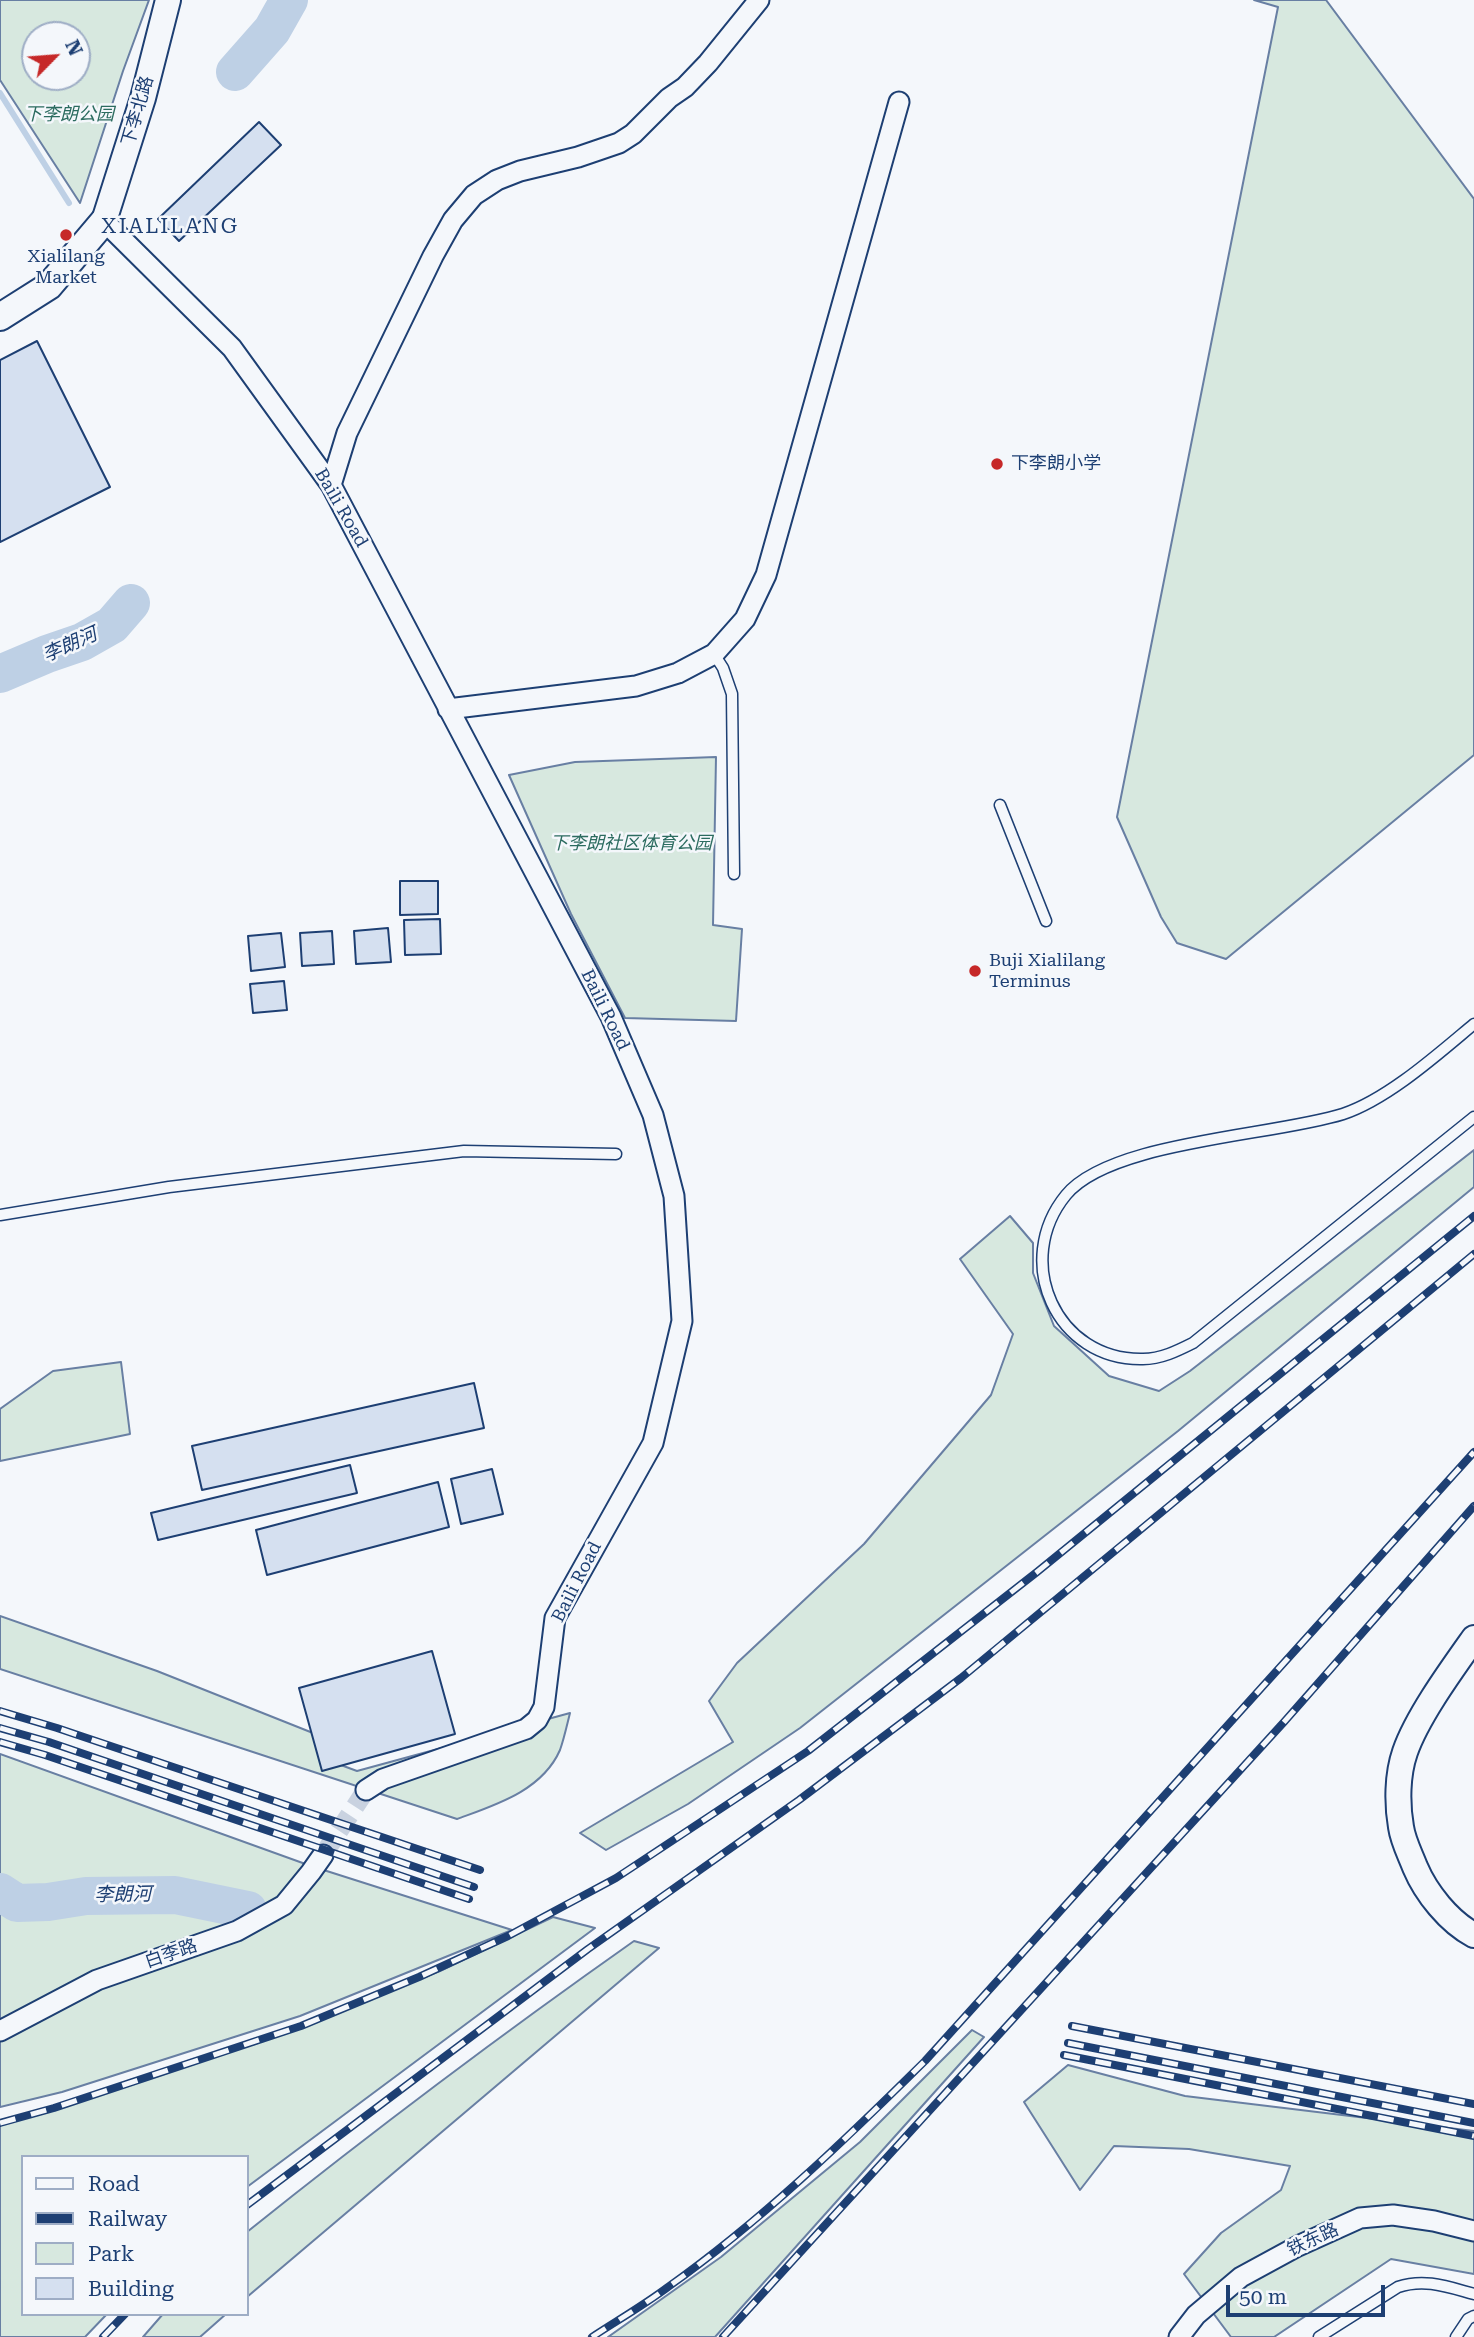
<!DOCTYPE html>
<html>
<head>
<meta charset="utf-8">
<style>
	body { margin:0 }
	#map { position:relative; width:1474px; height:2337px; overflow:hidden; background:#f4f7fb; font-family:"Roboto Serif",serif }
	canvas { display:block }
	.legend { position:absolute; left:21px; top:2155px; width:228px; height:161px; box-sizing:border-box; background:#f4f7fb; border:2px solid #9eadc5; margin:0; padding:9px 12px; list-style:none; font-size:21px; color:#1d3f73 }
	.legend li { display:flex; align-items:center; gap:14px; height:35px }
	.legend b { width:35px; border:2px solid #9eadc5 }
	.north { position:absolute; left:21px; top:21px; width:70px; height:70px; box-sizing:border-box; background:#f4f7fb; border:2px solid #9eadc5; border-radius:50%; rotate:65deg; font-size:19px; font-weight:700; line-height:28px; text-align:center; color:#1d3f73 }
	.north::after { content:''; display:block; margin:auto; width:24px; height:32px; background:#c62828; clip-path:polygon(50% 0,100% 100%,50% 72%,0 100%) }
	.scale { position:absolute; left:1226px; top:2285px; width:159px; height:32px; box-sizing:border-box; border:4px solid #1d3f73; border-top:0; padding-left:9px; font-size:21px; line-height:24px; white-space:nowrap; color:#1d3f73; -webkit-text-stroke:5px #f4f7fb; paint-order:stroke }
</style>
</head>
<body>
<div id="map">
<canvas width="1474" height="2337"></canvas>
<ul class="legend">
<li><b style="height:9px;background:#f4f7fb"></b>Road</li>
<li><b style="height:9px;background:#1d3f73"></b>Railway</li>
<li><b style="height:19px;background:#d7e8df"></b>Park</li>
<li><b style="height:19px;background:#d5e0f0"></b>Building</li>
</ul>
<div class="north">N</div>
<div class="scale">50 m</div>
</div>
<script>
const c = document.querySelector('canvas').getContext('2d');
c.lineJoin = 'round';
function fillPath(path, color) { c.fillStyle = color; c.fill(path, 'evenodd'); }
function stroke(path, color, width, dash) { c.strokeStyle = color; c.lineWidth = width; c.lineCap = dash ? 'butt' : 'round'; c.setLineDash(dash || []); c.stroke(path); }
function write(font, color, halo, rows, align = 'center') {
  c.font = font + ' "Roboto Serif","Noto Sans SC",serif'; c.lineWidth = 5; c.setLineDash([]); c.textBaseline = 'middle'; c.strokeStyle = halo; c.fillStyle = color; for (const [text, x, y, turn = 0] of rows) {
    c.save(); c.translate(x, y); c.rotate((+turn || 0) * Math.PI / 180); c.textAlign = isNaN(turn) ? turn : align; if (halo) c.strokeText(text, 0, 0); c.fillText(text, 0, 0); c.restore();
  }
}
const green = new Path2D(`
	M 0,0 L 149,0 L 123,71 L 80,203 L 0,80 ZM 35,35 L 77,35 L 77,77 L 35,77 Z
	M 1254,0 L 1326,0 L 1474,199 L 1474,755 L 1226,959 L 1177,943 L 1161,917 L 1117,817 L 1278,7 Z
	M 716,757 L 713,925 L 742,929 L 736,1021 L 625,1018 L 571,914 L 509,775 L 575,762 Z
	M 1474,1150 L 1474,1187 L 1178,1431 L 800,1728 L 688,1804 L 606,1850 L 580,1833 L 733,1742 L 709,1701 L 737,1663 L 864,1544 L 991,1395 L 1013,1334 L 960,1259 L 1010,1216 L 1033,1243 L 1033,1273 L 1054,1326 L 1109,1376 L 1159,1391 L 1190,1371 Z
	M 121,1362 L 130,1434 L 0,1461 L 0,1409 L 53,1371 Z
	M 0,1616 L 157,1671 L 323,1737 L 330,1761 L 357,1771 L 570,1713 C 567,1725 564,1739 560,1750 C 542,1791 495,1805 457,1819 L 0,1669 Z
	M 0,1754 L 311,1866 L 512,1930 L 300,2016 L 62,2092 L 0,2107 Z
	M 553,1917 L 595,1928 L 247,2187 L 247,2157 L 23,2157 L 23,2314 L 107,2314 L 85,2337 L 0,2337 L 0,2122 L 72,2103 L 313,2021 L 440,1971 Z
	M 634,1941 L 659,1948 L 247,2297 L 247,2232 C 373,2131 502,2034 634,1941 Z
	M 972,2030 L 984,2037 L 715,2337 L 608,2337 L 721,2257 L 860,2142 Z
	M 1068,2065 L 1185,2096 L 1474,2131 L 1474,2274 L 1391,2259 L 1274,2337 L 1231,2337 L 1184,2274 L 1221,2233 L 1281,2190 L 1290,2166 L 1189,2149 L 1114,2146 L 1080,2190 L 1024,2102 Z
	M 163,2314 L 226,2314 L 200,2337 L 143,2337 Z`);
const stream = new Path2D(`
	M 0,93 L 69,203`);
const river = new Path2D(`
	M 235,72 L 272,30 L 289,0
	M 0,674 L 47,654 L 82,642 L 112,625 L 131,603
	M 0,1892 L 17,1903 L 48,1902 L 86,1896 L 175,1895 L 248,1910`);
const building = new Path2D(`
	M 259,122 L 281,145 L 179,241 L 158,219 Z
	M 37,341 L 110,487 L 0,542 L 0,360 Z
	M 400,881 L 438,881 L 438,914 L 400,915 Z
	M 440,919 L 441,954 L 405,955 L 404,920 Z
	M 388,928 L 391,962 L 356,964 L 354,931 Z
	M 332,931 L 334,964 L 302,966 L 300,933 Z
	M 281,933 L 285,967 L 251,971 L 248,936 Z
	M 284,981 L 287,1010 L 253,1013 L 250,984 Z
	M 474,1383 L 484,1428 L 202,1490 L 192,1446 Z
	M 350,1465 L 357,1493 L 158,1540 L 151,1513 Z
	M 492,1469 L 503,1514 L 461,1524 L 451,1479 Z
	M 438,1482 L 449,1527 L 267,1575 L 256,1530 Z
	M 432,1651 L 455,1734 L 322,1771 L 299,1688 Z`);
const minorTunnel = new Path2D(`
	M 323,1855 L 366,1790`);
const service = new Path2D(`
	M 714,654 L 723,668 L 732,694 L 734,874
	M 1000,805 L 1046,921
	M 1474,1024 C 1438,1054 1388,1099 1343,1114 C 1274,1136 1110,1141 1066,1195 C 1012,1261 1056,1361 1143,1359 C 1161,1359 1177,1351 1193,1343 L 1474,1117
	M 0,1215 L 169,1187 L 464,1151 L 616,1154
	M 1319,2337 L 1398,2287 C 1425,2278 1448,2287 1474,2294
	M 1456,2337 L 1468,2319 L 1474,2316`);
const minor = new Path2D(`
	M 104,221 L 232,348 L 331,485 L 611,1017 L 653,1115 L 674,1196 L 682,1321 L 653,1443 L 555,1618 L 544,1707 L 537,1720 L 526,1729 L 383,1779 L 366,1790
	M 331,485 L 347,433 L 433,256 L 453,220 L 474,195 L 497,180 L 520,171 L 578,157 L 619,143 L 633,134 L 669,98 L 685,87 L 708,63 L 759,0
	M 448,709 L 636,686 L 678,673 L 714,654 L 745,619 L 766,575 L 899,102
	M 0,2031 L 97,1980 L 237,1931 L 284,1905 L 311,1872 L 323,1855
	M 1179,2337 L 1196,2315 L 1241,2277 L 1298,2246 L 1360,2218 L 1393,2215 L 1434,2221 L 1474,2231`);
const tertiary = new Path2D(`
	M 104,221 L 143,98 L 168,0
	M 1474,1638 C 1452,1669 1417,1717 1405,1752 C 1397,1775 1397,1804 1401,1827 C 1403,1841 1410,1854 1415,1867 C 1426,1893 1449,1922 1474,1935`);
const secondary = new Path2D(`
	M 0,317 L 49,286 L 104,221`);
const rail = new Path2D(`
	M 0,1711 L 57,1728 L 480,1870
	M 0,1728 L 49,1742 L 474,1887
	M 0,1742 L 45,1755 L 469,1899
	M 1072,2026 L 1474,2104
	M 1068,2043 L 1474,2123
	M 1064,2055 L 1474,2136
	M 0,2123 L 54,2108 L 301,2026 L 419,1977 L 508,1936 L 616,1878 L 808,1751 L 1037,1572 L 1474,1216
	M 247,2205 L 588,1949 L 799,1800 L 961,1678 L 1474,1254
	M 103,2337 L 125,2314
	M 592,2337 C 618,2320 644,2305 668,2287 C 761,2221 844,2141 925,2061 L 1474,1452
	M 723,2337 L 1284,1722 L 1474,1506`);
const markers = [
	[66,235,7,"#c62828"],
	[997,464,7,"#c62828"],
	[975,971,7,"#c62828"]
];
const streetNames = [
	["下李北路",138,111,-74],
	["Baili Road",341,508,60],
	["Baili Road",605,1010,64],
	["Baili Road",577,1582,-63],
	["白李路",171,1954,-19],
	["铁东路",1313,2240,-25]
];
const parkNames = [
	["下李朗公园",69,115],
	["下李朗社区体育公园",631,844]
];
const poiNames = [
	["Xialilang",66,257,"center"],
	["Market",66,278,"center"],
	["下李朗小学",1011,464],
	["Buji Xialilang",989,961],
	["Terminus",989,982]
];
const waterNames = [
	["李朗河",70,645,-24],
	["李朗河",123,1895,-1]
];
const quarterNames = [
	["XIALILANG",170,227]
];
fillPath(green, '#d7e8df');
stroke(green, '#687fa3', 2);
stroke(stream, '#bed0e5', 6);
stroke(river, '#bed0e5', 38);
fillPath(building, '#d5e0f0');
stroke(building, '#1d3f73', 2);
stroke(minorTunnel, '#c9d2e0', 19, [19, 10]);
stroke(service, '#1d3f73', 13);
stroke(minor, '#1d3f73', 23);
stroke(tertiary, '#1d3f73', 28);
stroke(secondary, '#1d3f73', 30);
stroke(service, '#f4f7fb', 10);
stroke(minor, '#f4f7fb', 19);
stroke(tertiary, '#f4f7fb', 24);
stroke(secondary, '#f4f7fb', 26);
stroke(rail, '#1d3f73', 8);
stroke(rail, '#f4f7fb', 5, [16]);
for (const [x, y, r, color] of markers) { const dot = new Path2D(); dot.arc(x, y, r, 0, 2 * Math.PI); c.fillStyle = color; c.fill(dot); stroke(dot, '#f4f7fb', 2.5); }
write('18px', '#1d3f73', '#f4f7fb', streetNames);
write('italic 18px', '#2c6c60', '#f4f7fb', parkNames);
write('18px', '#1d3f73', '#f4f7fb', poiNames, 'left');
write('italic 19px', '#1d3f73', '#f4f7fb', waterNames);
c.letterSpacing = '2px';
write('21px', '#1d3f73', '#f4f7fb', quarterNames);
c.letterSpacing = '0px';
</script>
</body>
</html>
